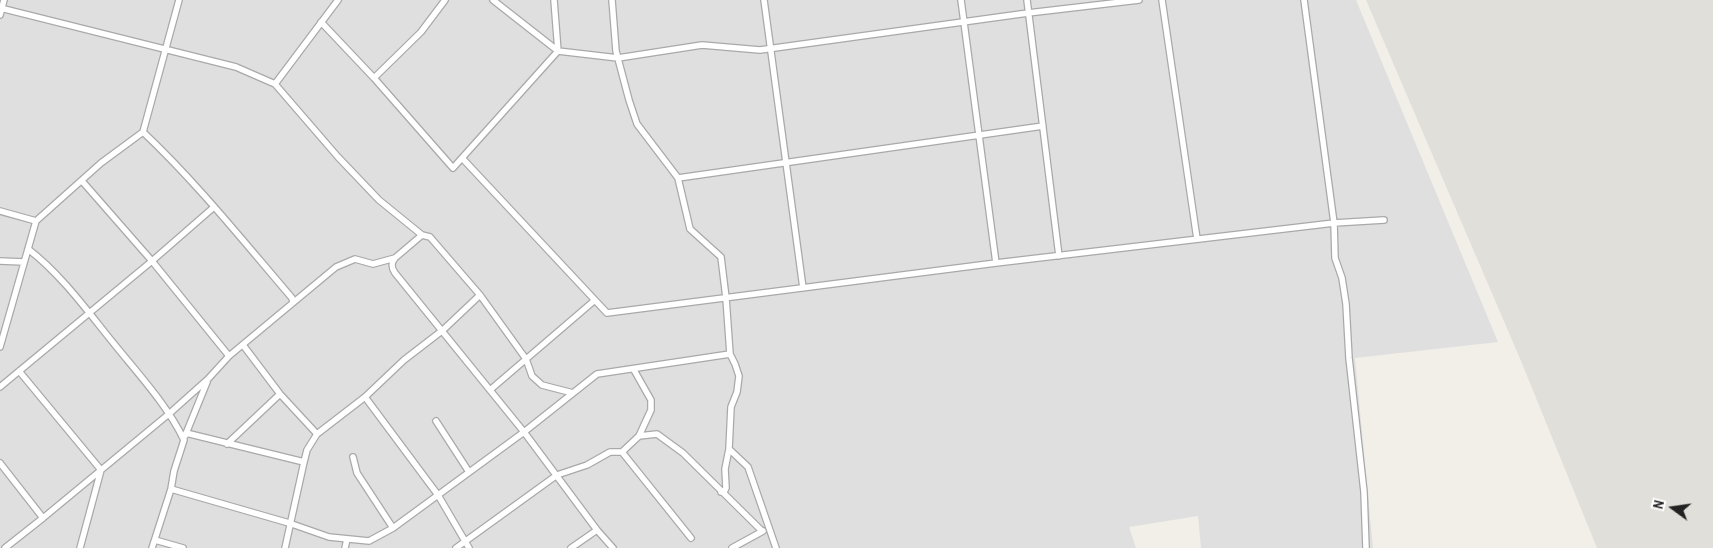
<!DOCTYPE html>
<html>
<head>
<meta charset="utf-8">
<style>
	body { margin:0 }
	#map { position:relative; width:1713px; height:548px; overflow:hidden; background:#f2efe9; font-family:"Archivo Narrow",sans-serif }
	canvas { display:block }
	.north { position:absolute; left:1648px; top:483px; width:50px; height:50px; -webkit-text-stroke:4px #fff; paint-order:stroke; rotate:284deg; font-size:14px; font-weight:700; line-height:20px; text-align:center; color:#222 }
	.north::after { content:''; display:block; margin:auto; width:18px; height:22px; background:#222; clip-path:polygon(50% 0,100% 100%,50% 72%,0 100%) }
</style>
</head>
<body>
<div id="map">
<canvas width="1713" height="548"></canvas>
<div class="north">N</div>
</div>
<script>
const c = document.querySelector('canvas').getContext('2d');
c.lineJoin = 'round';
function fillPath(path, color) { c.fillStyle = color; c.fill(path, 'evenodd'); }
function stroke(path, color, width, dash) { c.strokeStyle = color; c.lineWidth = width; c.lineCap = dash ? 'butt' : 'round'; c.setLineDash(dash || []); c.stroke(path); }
const residential = new Path2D(`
	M 0,0 L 1356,0 L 1498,342 L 1355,358 L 1373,548 L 1201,548 L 1198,516 L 1129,527 L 1136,548 L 0,548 Z`);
const airport = new Path2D(`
	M 1366,0 L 1713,0 L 1713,548 L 1597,548 L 1521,361 Z`);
const minor = new Path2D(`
	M 554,0 L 558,51 L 618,58 L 702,45 L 760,50 L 1028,13 L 1139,0
	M 612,0 L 616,51 L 629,100 L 637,124 L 678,178 L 1043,126
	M 764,0 L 803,288
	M 961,0 L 996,263
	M 1027,0 L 1059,256
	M 1162,0 L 1197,239
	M 1304,0 L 1334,223 L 1335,258 L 1342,278 L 1346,304 L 1349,358 L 1364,492 L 1366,548
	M 0,8 L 236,67 L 275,84 L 338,157 L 379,200 L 422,235
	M 0,15 L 4,0
	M 321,22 L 374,78 L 453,168 L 558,51 L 493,0
	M 374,78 L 421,32 L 445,0
	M 275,84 L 338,0
	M 143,132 L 179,0
	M 462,158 L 607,313 L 996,263 L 1334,223 L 1384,220
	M 678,178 L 690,229 L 721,257 L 726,298 L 730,354 L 735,364 L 739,376 L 737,392 L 731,407 L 729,449 L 748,467 L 776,548
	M 82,181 L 152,261 L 229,356
	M 0,211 L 36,221
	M 28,249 C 62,275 88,312 115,345 C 140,376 167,405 184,440 L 174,471 L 171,489 L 152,548
	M 395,258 C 391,263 391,267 395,273 L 524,432 L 597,530 L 613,548
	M 0,261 L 24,262
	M 243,345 L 280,394 L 317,434
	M 0,347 L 36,221 L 101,163 L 143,132 C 197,183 244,242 292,298 L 293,302
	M 19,371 L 101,470 L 80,548
	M 0,387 L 152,261 L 214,207
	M 490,390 L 595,300
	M 365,397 L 438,495 L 469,548
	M 436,421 L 469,472
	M 186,433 L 304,462
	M 185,436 L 207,382
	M 639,436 L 657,434 L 683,453 L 762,531
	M 227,444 L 280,394
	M 622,452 L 691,538
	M 353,457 L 357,473 L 393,528
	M 0,463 L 43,518
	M 171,489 L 289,523 L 329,537 L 369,541 L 393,528 L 524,432 L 597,374 L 730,354
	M 721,492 L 724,492 L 726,488 L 725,469 L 729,449
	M 155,540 L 183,548
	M 5,548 L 43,518 L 170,413 L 208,379 L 229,356 L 336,267 L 355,259 L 373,264 L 395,258 L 422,235 L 430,237 L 480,295 L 526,359 L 532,376 L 542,385 L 573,393
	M 285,548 L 304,462 L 307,450 L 317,434 L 365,397 L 404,360 L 443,330 L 480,295
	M 345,548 L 347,539
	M 456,548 L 557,475 L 587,465 L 610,452 L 622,452 L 639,436 L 651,410 L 651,400 L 634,370
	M 571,548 L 597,530
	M 732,548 L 763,531`);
fillPath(residential, '#e0dfdf');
fillPath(airport, '#e1dfda');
stroke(minor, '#a9a9a9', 8);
stroke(minor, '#fff', 5.5);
</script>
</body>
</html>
